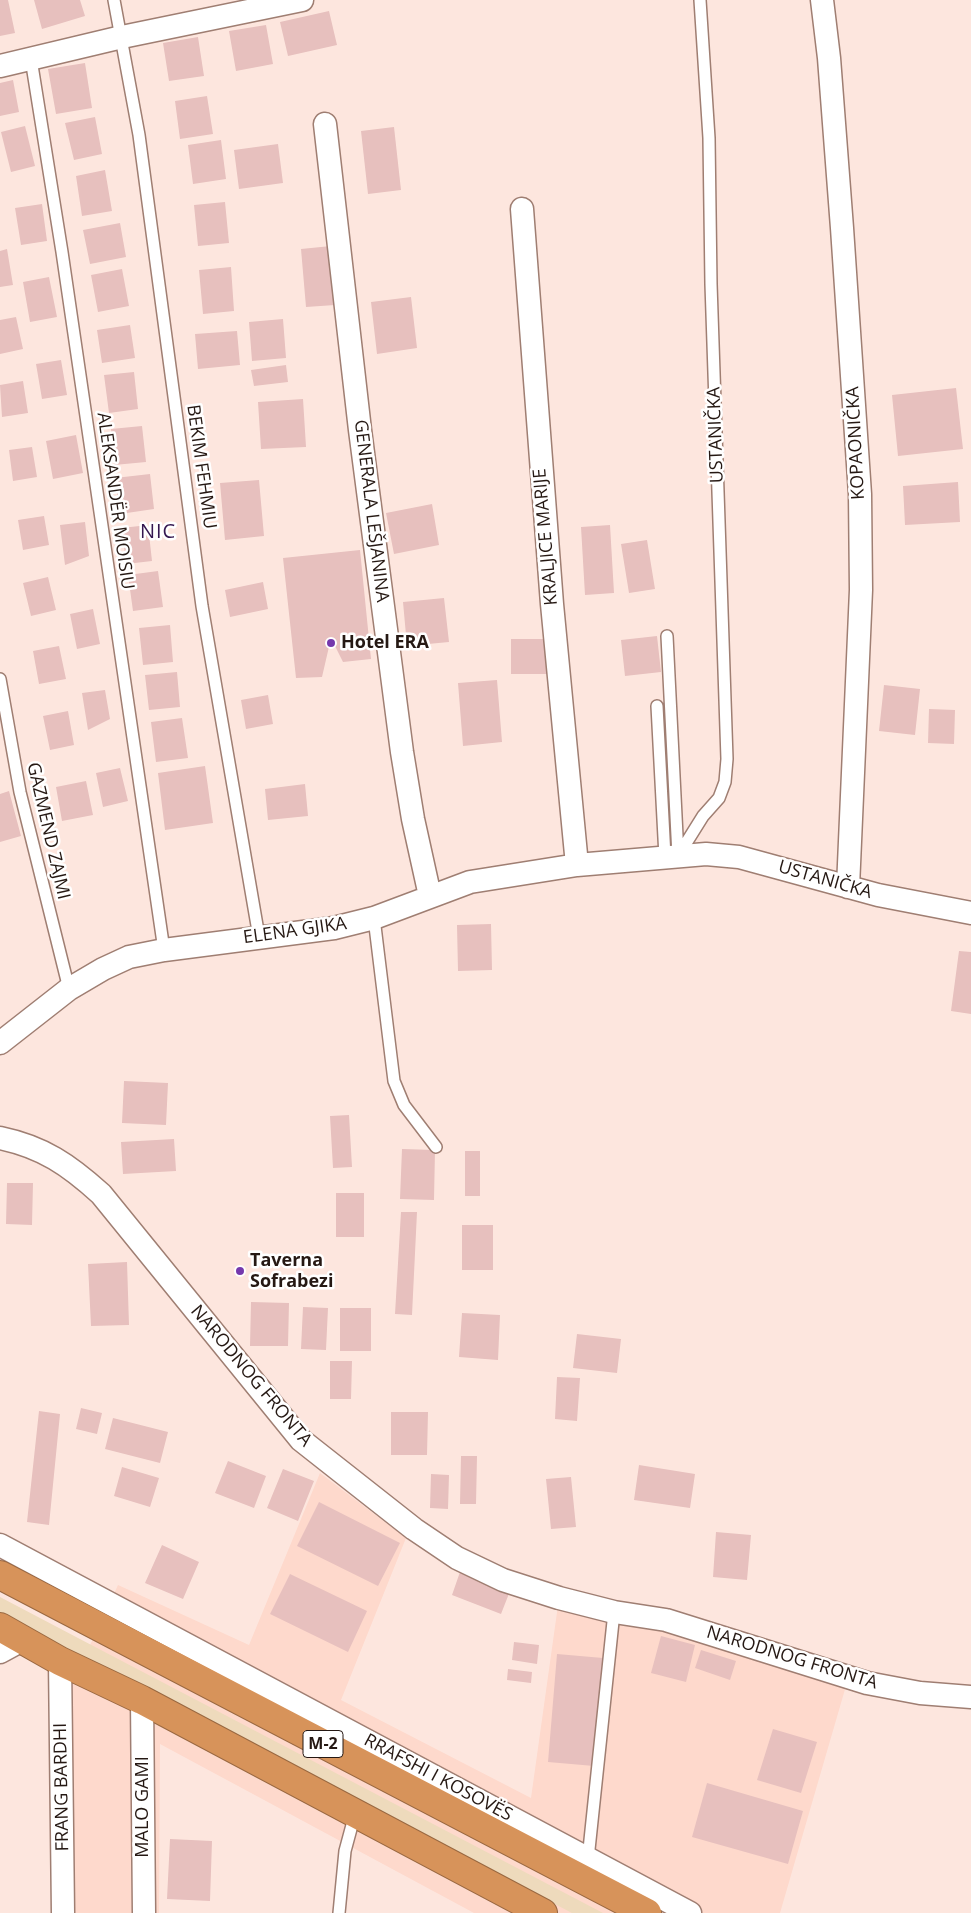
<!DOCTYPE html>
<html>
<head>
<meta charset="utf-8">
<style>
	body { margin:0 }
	canvas { display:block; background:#fde6de }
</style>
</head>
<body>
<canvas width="971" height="1913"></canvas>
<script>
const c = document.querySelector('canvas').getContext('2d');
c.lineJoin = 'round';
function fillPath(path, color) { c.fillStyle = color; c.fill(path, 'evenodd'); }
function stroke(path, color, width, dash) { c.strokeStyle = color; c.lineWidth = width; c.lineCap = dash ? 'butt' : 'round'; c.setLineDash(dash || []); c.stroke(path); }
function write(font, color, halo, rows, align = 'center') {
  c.font = font + ' "Open Sans",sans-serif'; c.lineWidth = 5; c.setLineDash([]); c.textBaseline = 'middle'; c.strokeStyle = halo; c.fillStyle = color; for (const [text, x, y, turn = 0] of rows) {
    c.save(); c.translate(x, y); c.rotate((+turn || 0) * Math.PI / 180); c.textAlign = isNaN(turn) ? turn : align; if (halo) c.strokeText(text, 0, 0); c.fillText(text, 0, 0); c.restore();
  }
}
const built = new Path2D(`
	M 320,1473 L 406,1538 L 341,1700 L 531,1798 L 559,1598 L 848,1679 L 780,1913 L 474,1913 L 160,1744 L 159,1913 L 72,1913 L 65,1699 L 118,1585 L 249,1645 Z`);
const green = new Path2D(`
	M 0,1597 L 78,1638 L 603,1913 L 572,1913 L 71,1651 L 0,1613 Z`);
const building = new Path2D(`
	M 0,0 L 8,0 L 15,33 L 0,36 Z
	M 34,0 L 80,0 L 85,16 L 42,29 Z
	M 329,11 L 337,45 L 288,56 L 280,22 Z
	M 266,25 L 273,64 L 236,71 L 229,31 Z
	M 198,37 L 204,76 L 169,81 L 163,43 Z
	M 85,63 L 92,108 L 56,114 L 48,69 Z
	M 13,80 L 19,112 L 0,116 L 0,83 Z
	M 207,96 L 213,134 L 180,139 L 175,101 Z
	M 95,117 L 102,154 L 74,160 L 65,123 Z
	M 25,126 L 35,166 L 11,172 L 1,132 Z
	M 394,127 L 401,190 L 368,194 L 361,131 Z
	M 221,140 L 226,179 L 193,184 L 188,145 Z
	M 278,144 L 283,183 L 239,189 L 234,150 Z
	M 105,170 L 112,211 L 82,216 L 76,176 Z
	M 225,202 L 229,243 L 198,246 L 194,205 Z
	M 42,204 L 47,241 L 21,245 L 15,208 Z
	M 120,223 L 126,257 L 90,264 L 83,230 Z
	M 331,246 L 335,305 L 306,307 L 301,249 Z
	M 7,249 L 13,285 L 0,287 L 0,251 Z
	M 231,267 L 234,311 L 203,314 L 199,270 Z
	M 122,269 L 129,306 L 98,312 L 91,275 Z
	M 49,277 L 57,317 L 30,322 L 23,282 Z
	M 411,297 L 417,348 L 377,354 L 371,302 Z
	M 16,317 L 23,349 L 0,354 L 0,320 Z
	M 283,319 L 286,358 L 252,361 L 249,322 Z
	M 130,325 L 135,358 L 102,363 L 97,330 Z
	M 237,331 L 240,365 L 198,369 L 195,334 Z
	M 61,360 L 67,395 L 42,399 L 36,364 Z
	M 286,365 L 288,382 L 254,386 L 251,370 Z
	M 134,372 L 138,409 L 109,413 L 104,375 Z
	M 23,381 L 28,413 L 2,417 L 0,385 Z
	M 956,388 L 963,449 L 898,456 L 892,395 Z
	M 303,399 L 306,447 L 261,449 L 258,402 Z
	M 142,426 L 146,462 L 114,465 L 111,429 Z
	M 76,435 L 83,473 L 53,479 L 46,441 Z
	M 32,447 L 37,477 L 13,481 L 9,450 Z
	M 150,474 L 154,509 L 120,514 L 115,478 Z
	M 259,480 L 264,536 L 225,540 L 220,483 Z
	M 958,482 L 960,522 L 905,525 L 903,486 Z
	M 432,504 L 439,545 L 394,554 L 386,513 Z
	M 44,516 L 49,545 L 23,550 L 18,520 Z
	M 85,522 L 89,556 L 65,565 L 60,525 Z
	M 148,525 L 152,561 L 126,564 L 122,528 Z
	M 610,525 L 614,593 L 585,595 L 581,527 Z
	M 647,540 L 655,589 L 629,593 L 621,544 Z
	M 360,550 L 371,659 L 343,662 L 331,638 L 322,677 L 296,678 L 283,558 Z
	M 158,571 L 163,607 L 133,611 L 128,575 Z
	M 48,577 L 56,610 L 31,616 L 23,583 Z
	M 263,582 L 268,609 L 230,617 L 225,590 Z
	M 444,598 L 449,642 L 407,646 L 403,602 Z
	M 93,609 L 100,644 L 77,649 L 70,614 Z
	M 170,625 L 173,662 L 143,665 L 139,628 Z
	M 657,636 L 661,672 L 625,676 L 621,640 Z
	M 511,639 L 548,639 L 548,674 L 511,674 Z
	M 59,646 L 66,679 L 39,684 L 33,651 Z
	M 177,672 L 180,707 L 149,710 L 145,675 Z
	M 497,680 L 502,742 L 463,746 L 458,683 Z
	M 884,685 L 920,689 L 915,735 L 879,731 Z
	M 105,690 L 110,719 L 88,730 L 82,693 Z
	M 268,695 L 273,724 L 246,729 L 241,700 Z
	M 929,709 L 955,710 L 954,744 L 928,743 Z
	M 68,711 L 74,745 L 50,750 L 43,716 Z
	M 182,718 L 188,758 L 156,762 L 151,722 Z
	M 205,766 L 213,823 L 165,830 L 158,773 Z
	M 120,768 L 128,801 L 103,807 L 96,773 Z
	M 86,781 L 93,815 L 62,821 L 56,787 Z
	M 305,784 L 308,816 L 268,820 L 265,789 Z
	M 9,791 L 21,836 L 0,842 L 0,794 Z
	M 491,924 L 492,970 L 458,971 L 457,925 Z
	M 959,951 L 971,952 L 971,1014 L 951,1011 Z
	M 124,1081 L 168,1083 L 166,1125 L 122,1123 Z
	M 349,1115 L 352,1167 L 333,1168 L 330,1116 Z
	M 174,1139 L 176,1171 L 123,1174 L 121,1142 Z
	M 402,1149 L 435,1150 L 434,1200 L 400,1199 Z
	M 465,1151 L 480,1151 L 480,1196 L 465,1196 Z
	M 7,1183 L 33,1183 L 32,1225 L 6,1224 Z
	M 336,1193 L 364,1193 L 364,1237 L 336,1237 Z
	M 401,1212 L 417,1212 L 412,1315 L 395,1314 Z
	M 462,1225 L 493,1225 L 493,1270 L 462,1270 Z
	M 127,1262 L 129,1325 L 91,1326 L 88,1264 Z
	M 251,1302 L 289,1303 L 288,1346 L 250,1346 Z
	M 303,1307 L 328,1308 L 326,1350 L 301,1349 Z
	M 340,1308 L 371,1308 L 371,1351 L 340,1351 Z
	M 462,1313 L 500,1315 L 498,1360 L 459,1357 Z
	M 577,1334 L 621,1339 L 617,1373 L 573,1368 Z
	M 330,1361 L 352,1361 L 351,1399 L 330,1399 Z
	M 557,1377 L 580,1378 L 577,1421 L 555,1419 Z
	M 81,1408 L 102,1413 L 97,1434 L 76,1429 Z
	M 39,1411 L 60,1414 L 49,1525 L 27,1522 Z
	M 391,1412 L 428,1412 L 427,1455 L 391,1455 Z
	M 113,1418 L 168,1432 L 160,1463 L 105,1449 Z
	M 461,1456 L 477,1456 L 476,1504 L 460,1504 Z
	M 228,1461 L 266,1476 L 254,1508 L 215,1493 Z
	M 639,1465 L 695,1474 L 690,1508 L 634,1500 Z
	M 122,1467 L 159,1478 L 150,1507 L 114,1496 Z
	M 283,1469 L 314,1481 L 298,1521 L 267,1508 Z
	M 431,1474 L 449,1475 L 448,1509 L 430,1508 Z
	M 571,1477 L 576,1527 L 551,1529 L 546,1479 Z
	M 319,1502 L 400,1543 L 378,1586 L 297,1546 Z
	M 716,1532 L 751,1535 L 747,1580 L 713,1577 Z
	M 162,1545 L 199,1562 L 183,1599 L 145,1583 Z
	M 460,1572 L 510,1591 L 501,1614 L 452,1595 Z
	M 290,1574 L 367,1611 L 348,1652 L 270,1614 Z
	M 661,1636 L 695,1645 L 686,1682 L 651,1673 Z
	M 514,1642 L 539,1645 L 537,1664 L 512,1660 Z
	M 701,1650 L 736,1661 L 730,1680 L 695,1668 Z
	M 557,1654 L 603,1658 L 594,1766 L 548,1762 Z
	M 508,1669 L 532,1672 L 531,1683 L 507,1680 Z
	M 773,1729 L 817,1742 L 801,1793 L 757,1780 Z
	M 707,1783 L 803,1811 L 788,1864 L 692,1837 Z
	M 170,1839 L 212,1841 L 210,1901 L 167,1899 Z`);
const lane = new Path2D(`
	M 114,0 L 139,135 L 202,606 L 259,937
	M 31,59 L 62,252 L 164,950
	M 667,636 L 678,856 L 703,816 L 719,798 L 725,782 L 727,759 L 711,284 L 709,138 L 700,0
	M 0,679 L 20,792 L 69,989
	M 657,706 L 665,857
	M 374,918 L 394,1081 L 404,1105 L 436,1147
	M 588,1859 L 614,1612
	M 339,1913 L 345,1851 L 355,1814`);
const street = new Path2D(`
	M 822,0 L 829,58 L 842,228 L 860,494 L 861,590 L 848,887
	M 0,66 L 122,37 L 302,0
	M 325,124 L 360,430 L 402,752 L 413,819 L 430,896
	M 522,209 L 552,604 L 577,865
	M 0,1043 L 69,989 L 103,969 L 129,957 L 164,950 L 334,928 L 374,918 L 470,882 L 577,865 L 706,854 L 739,857 L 878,895 L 971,913
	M 0,1138 C 43,1147 69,1165 101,1194 L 301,1440 L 414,1529 L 457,1558 L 503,1580 L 559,1598 L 614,1612 L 666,1620 L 867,1683 L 920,1693 L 971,1697
	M 0,1545 L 690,1913
	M 0,1652 L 24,1639
	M 60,1661 L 63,1913
	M 142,1700 L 144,1913`);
const highway = new Path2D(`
	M 0,1575 L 647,1913
	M 0,1627 L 60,1661 L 142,1700 L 543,1913`);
const markers = [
	[331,643,5,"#7538ad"],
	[240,1271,5,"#7538ad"]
];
const shields = [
	[323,1744,40]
];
const shieldNames = [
	["M-2",323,1744]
];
const streetNames = [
	["USTANIČKA",716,435,-92],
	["KOPAONIČKA",856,443,-93],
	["BEKIM FEHMIU",201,467,82],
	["ALEKSANDËR MOISIU",115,501,82],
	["GENERALA LEŠJANINA",371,511,83],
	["KRALJICE MARIJE",546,537,-95],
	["GAZMEND ZAJMI",48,831,77],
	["USTANIČKA",825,880,16],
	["ELENA GJIKA",295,931,-8],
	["NARODNOG FRONTA",251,1376,50],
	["NARODNOG FRONTA",792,1658,17],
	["RRAFSHI I KOSOVËS",438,1778,28],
	["FRANG BARDHI",62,1787,-91],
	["MALO GAMI",143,1807,-90]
];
const poiNames = [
	["Hotel ERA",341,643],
	["Taverna",250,1261],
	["Sofrabezi",250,1282]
];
const quarterNames = [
	["NIC",158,532]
];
fillPath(built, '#fed9cc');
fillPath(green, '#eedabc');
fillPath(building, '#e7c0be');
stroke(lane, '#9f7e72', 14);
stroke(street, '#9f7e72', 25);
stroke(highway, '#996841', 30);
stroke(lane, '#fff', 11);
stroke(street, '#fff', 22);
stroke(highway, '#d7935a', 28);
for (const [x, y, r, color] of markers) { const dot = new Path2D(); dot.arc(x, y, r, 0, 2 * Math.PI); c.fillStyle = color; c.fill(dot); stroke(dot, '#fff', 2); }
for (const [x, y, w] of shields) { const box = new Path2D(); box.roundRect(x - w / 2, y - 13.5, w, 27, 4); c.fillStyle = '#fff'; c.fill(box); stroke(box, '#251813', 1); }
write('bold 16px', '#251813', null, shieldNames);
write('18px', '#251813', '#fff', streetNames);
write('bold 18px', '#251813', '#fff', poiNames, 'left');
c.letterSpacing = '1px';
write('20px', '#341750', '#fff', quarterNames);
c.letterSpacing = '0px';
</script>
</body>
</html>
